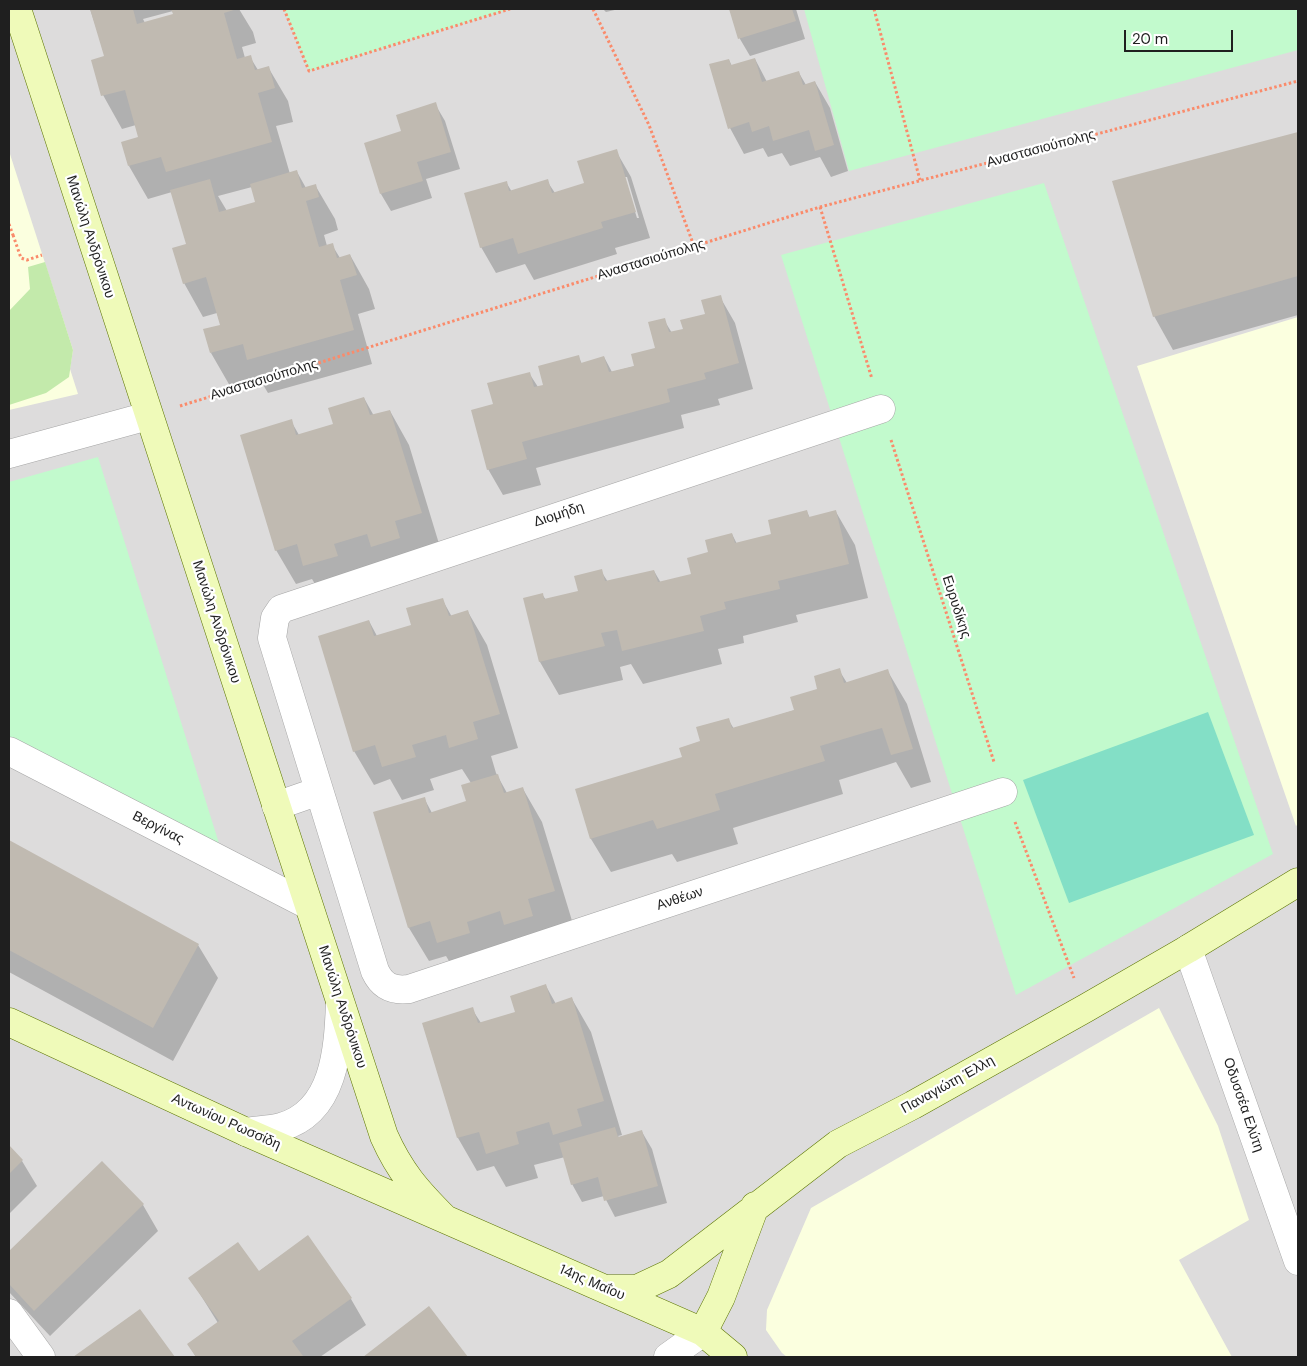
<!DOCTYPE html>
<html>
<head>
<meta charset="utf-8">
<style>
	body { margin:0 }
	#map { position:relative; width:1307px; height:1366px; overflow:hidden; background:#f0ede5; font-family:"DM Sans",sans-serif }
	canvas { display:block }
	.frame { position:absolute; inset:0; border:10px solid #1f1f1f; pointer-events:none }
	.scale { position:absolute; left:1124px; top:30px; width:109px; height:22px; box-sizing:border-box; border:2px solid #1f1f1f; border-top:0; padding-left:6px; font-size:15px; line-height:18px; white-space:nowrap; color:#1f1f1f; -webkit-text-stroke:4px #fff; paint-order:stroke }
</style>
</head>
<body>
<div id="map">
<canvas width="1307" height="1366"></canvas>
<div class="frame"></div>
<div class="scale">20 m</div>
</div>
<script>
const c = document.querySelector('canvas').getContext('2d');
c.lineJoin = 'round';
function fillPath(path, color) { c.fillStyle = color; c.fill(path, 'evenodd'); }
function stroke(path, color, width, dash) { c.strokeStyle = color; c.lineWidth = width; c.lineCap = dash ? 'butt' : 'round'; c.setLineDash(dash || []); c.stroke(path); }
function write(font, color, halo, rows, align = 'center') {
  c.font = font + ' "DM Sans",sans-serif'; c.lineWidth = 4.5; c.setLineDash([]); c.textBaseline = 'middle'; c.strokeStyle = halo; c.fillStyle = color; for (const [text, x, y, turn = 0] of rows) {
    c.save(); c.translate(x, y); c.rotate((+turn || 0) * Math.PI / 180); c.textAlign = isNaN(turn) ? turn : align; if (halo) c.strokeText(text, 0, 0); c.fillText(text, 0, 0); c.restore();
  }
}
const residential = new Path2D(`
	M 9,9 L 1298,9 L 1298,1357 L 9,1357 Z`);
const education = new Path2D(`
	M 9,151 L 73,350 L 70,369 L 78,394 L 9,410 Z
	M 1298,317 L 1298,824 L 1296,826 L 1137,366 Z
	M 1159,1008 L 1218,1126 L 1249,1220 L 1179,1260 L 1232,1357 L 787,1357 L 782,1353 L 766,1330 L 767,1310 L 811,1208 Z`);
const grass = new Path2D(`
	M 45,262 L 73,350 L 69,377 L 46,393 L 9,405 L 9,311 L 30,289 L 28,267 Z`);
const park = new Path2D(`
	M 284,9 L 510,9 L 309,71 Z
	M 804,9 L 1298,9 L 1298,50 L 849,171 Z
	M 1044,183 L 1273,854 L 1016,995 L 781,255 Z
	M 98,457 L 222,853 L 9,738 L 9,482 Z`);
const pitch = new Path2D(`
	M 1208,712 L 1254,835 L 1069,903 L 1023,780 Z`);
const shadow = new Path2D(`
	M 90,9 L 239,9 L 253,32 L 256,43 L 242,47 L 245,58 L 250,57 L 258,70 L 268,67 L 288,101 L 293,122 L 276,126 L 290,174 L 297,172 L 306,188 L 315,185 L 335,219 L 338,230 L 324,235 L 327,246 L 332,245 L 340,258 L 350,255 L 369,289 L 375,309 L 358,314 L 372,364 L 268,393 L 259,378 L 230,386 L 211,353 L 221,326 L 217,313 L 203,317 L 184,283 L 187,245 L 172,192 L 148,199 L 129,166 L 139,138 L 136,125 L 122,129 L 103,95 L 106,57 ZM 173,11 L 175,15 L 145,23 L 143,19 ZM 252,187 L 256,203 L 227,211 L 218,196 Z
	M 603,9 L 619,9 L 606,12 Z
	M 730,9 L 796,9 L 805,39 L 750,56 L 740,39 Z
	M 755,59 L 767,82 L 799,73 L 806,85 L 815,82 L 830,108 L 848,171 L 831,177 L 820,157 L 790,166 L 782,153 L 768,157 L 763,148 L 744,154 L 730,128 L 729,60 L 732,66 Z
	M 435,104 L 445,121 L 460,169 L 426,179 L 432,198 L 391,211 L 381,194 L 403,132 Z
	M 1298,133 L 1298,315 L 1173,350 L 1154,316 L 1113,182 Z
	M 616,151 L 631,177 L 650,238 L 615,248 L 617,254 L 534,280 L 525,264 L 496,273 L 481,247 L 506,182 L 512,192 L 547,181 L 555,193 L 586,184 ZM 624,177 L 627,177 L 639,218 L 637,218 Z
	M 720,297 L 735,323 L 753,389 L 718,399 L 720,405 L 681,415 L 684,428 L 536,468 L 541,485 L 503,495 L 488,469 L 494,405 L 529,373 L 538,387 L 545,386 L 578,356 L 582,364 L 604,357 L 612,372 L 635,366 L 657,349 L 664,320 L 672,333 L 685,330 L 707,314 Z
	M 364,398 L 374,416 L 390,411 L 409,445 L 440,547 L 324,599 L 312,579 L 296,584 L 276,550 L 291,421 L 299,435 L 334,425 Z
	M 807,512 L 810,518 L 836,512 L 855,545 L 868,598 L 796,615 L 798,622 L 743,636 L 744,643 L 718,649 L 722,664 L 643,684 L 631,664 L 620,667 L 623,680 L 559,695 L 540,662 L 542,594 L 546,600 L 579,592 L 601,571 L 608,582 L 654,571 L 661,583 L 693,575 L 710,553 L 732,534 L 737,544 L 773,535 Z
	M 442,599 L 452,617 L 468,612 L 487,645 L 518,748 L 491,756 L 496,773 L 507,793 L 523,789 L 542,822 L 573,924 L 458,976 L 446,956 L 429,961 L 409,928 L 424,798 L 432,813 L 467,802 L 471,783 L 462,769 L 430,779 L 434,790 L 402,800 L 390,779 L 374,785 L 354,751 L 369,621 L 377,636 L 413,626 Z
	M 839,670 L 847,683 L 887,670 L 907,704 L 931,782 L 911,788 L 896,762 L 887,765 L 839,780 L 843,794 L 733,828 L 738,844 L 677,862 L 672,854 L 611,872 L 591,839 L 576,790 L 684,758 L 728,719 L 734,729 L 795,710 Z
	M 9,842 L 198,945 L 218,978 L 173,1061 L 9,972 Z
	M 546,986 L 556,1004 L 572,999 L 591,1032 L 622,1135 L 618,1136 L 620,1138 L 642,1132 L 652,1149 L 667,1203 L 615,1217 L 604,1196 L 582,1202 L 572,1184 L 565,1157 L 534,1165 L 538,1178 L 506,1187 L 494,1166 L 477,1171 L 458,1138 L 423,1024 L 472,1009 L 481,1023 L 516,1013 Z
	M 9,1147 L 22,1161 L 37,1186 L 9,1214 Z
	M 102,1163 L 143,1205 L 158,1231 L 50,1336 L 9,1292 L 9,1253 Z
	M 308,1237 L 351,1299 L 366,1325 L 320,1357 L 196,1357 L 188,1344 L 218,1323 L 190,1278 L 258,1272 Z
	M 429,1308 L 467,1357 L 365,1357 Z
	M 140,1311 L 174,1357 L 76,1357 Z`);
const building = new Path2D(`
	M 90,9 L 133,9 L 137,24 L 173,14 L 171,9 L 237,9 L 224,13 L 237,59 L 251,55 L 255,70 L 269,66 L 275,88 L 258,93 L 272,142 L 166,172 L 161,157 L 128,166 L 121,142 L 138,137 L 125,90 L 101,96 L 91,60 L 104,56 Z
	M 729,9 L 792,9 L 796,21 L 738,39 Z
	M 755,58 L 762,82 L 799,71 L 803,85 L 815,81 L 834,145 L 815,151 L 809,130 L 773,141 L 769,126 L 752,132 L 749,122 L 728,129 L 709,64 L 729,59 L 731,65 Z
	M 436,102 L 451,152 L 417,162 L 423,181 L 380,194 L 364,143 L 401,131 L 396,115 Z
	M 1298,132 L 1298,276 L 1153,317 L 1112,181 Z
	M 617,149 L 636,212 L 601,222 L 603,228 L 518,254 L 513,238 L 480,248 L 464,193 L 507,181 L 509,191 L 548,179 L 552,193 L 584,183 L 577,161 Z
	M 297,170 L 302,188 L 316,184 L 319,197 L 306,201 L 319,247 L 333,243 L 337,258 L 350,254 L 357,275 L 340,280 L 354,330 L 247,360 L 243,344 L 210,353 L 203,329 L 220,325 L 206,277 L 183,284 L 172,248 L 186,244 L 170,190 L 210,179 L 219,212 L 255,202 L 250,184 Z
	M 721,295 L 739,363 L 704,373 L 706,379 L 667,389 L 670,402 L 522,442 L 527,459 L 487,470 L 471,410 L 493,404 L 487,383 L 530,372 L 534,387 L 543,385 L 538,366 L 579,355 L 581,363 L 604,356 L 609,372 L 634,366 L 631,354 L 655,348 L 648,322 L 665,318 L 669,332 L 683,329 L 680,320 L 705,314 L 701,300 Z
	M 364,397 L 370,415 L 390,410 L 422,513 L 395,521 L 400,538 L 371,547 L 367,534 L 334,544 L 338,556 L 303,566 L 297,544 L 275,551 L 240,435 L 292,419 L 296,435 L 333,424 L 328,408 Z
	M 807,510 L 809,517 L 836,510 L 849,564 L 778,581 L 780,589 L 724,602 L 726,609 L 700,616 L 704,631 L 622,651 L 617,630 L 601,633 L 605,646 L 539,662 L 523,598 L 543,593 L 544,599 L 578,591 L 574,576 L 602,569 L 605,581 L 654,570 L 658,582 L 691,574 L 687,558 L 708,552 L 705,540 L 732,533 L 735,543 L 771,534 L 768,520 Z
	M 443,598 L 449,616 L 468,610 L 500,714 L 473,722 L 478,739 L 449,748 L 446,735 L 412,745 L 416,757 L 382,767 L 375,745 L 353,752 L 318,636 L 369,620 L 374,636 L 411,625 L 406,608 Z
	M 840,668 L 844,683 L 888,669 L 913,749 L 891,755 L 882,728 L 867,732 L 820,746 L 825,761 L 715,794 L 720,810 L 657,829 L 653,820 L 590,839 L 575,789 L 682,757 L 679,748 L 700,741 L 696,727 L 729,718 L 732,728 L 794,710 L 790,697 L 817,689 L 814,676 Z
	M 498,774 L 504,793 L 523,787 L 555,891 L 528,899 L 533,916 L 504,925 L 500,911 L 467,922 L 470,933 L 437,943 L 430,921 L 408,928 L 373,812 L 425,797 L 429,813 L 466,801 L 461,785 Z
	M 9,840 L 199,944 L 153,1028 L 9,950 Z
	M 546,984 L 552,1004 L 572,997 L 604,1101 L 577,1109 L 582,1126 L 553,1135 L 549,1122 L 516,1132 L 519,1144 L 486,1154 L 479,1132 L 457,1138 L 422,1023 L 473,1007 L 478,1023 L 515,1012 L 510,996 Z
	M 615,1127 L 618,1137 L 642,1130 L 658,1186 L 604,1201 L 598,1177 L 571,1185 L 559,1143 Z
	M 9,1145 L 23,1160 L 9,1174 Z
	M 102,1161 L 144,1204 L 34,1311 L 9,1284 L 9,1251 Z
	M 308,1235 L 352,1298 L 292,1341 L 303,1356 L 196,1357 L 187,1344 L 219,1321 L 188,1278 L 238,1242 L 259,1271 Z
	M 429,1306 L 468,1357 L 363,1357 Z
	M 140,1309 L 175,1357 L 73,1357 Z`);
const path = new Path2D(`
	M 284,9 L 309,71 L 510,9
	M 593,9 L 649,125 L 694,246
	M 874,9 L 920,180
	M 820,207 L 872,379
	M 9,224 L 13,235 L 9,236
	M 13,235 L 21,258 L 27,260 L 42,255
	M 180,406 L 820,207 L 1298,81
	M 891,440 L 994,762
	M 1015,822 L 1074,978`);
const street = new Path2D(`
	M 881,409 L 281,609 L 275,618 L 272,638 L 375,971 C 382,986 392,991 409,989 L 1003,792
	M 9,454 L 148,416
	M 9,751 L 308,905
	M 276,806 L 319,791
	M 1188,949 L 1298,1261
	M 246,1132 C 257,1130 270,1130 281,1127 C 335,1112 338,1049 340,1004
	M 9,1313 L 41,1357
	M 668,1357 L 703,1332`);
const secondary = new Path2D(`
	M 17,9 L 384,1136 C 400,1172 417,1191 445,1219
	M 9,1022 L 246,1132 L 703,1332 L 733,1357
	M 606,1289 L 637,1289 L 669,1274 L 838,1144 L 913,1105 L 1086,1008 L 1188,949 L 1298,882
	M 703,1332 L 721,1297 L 755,1206`);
const streetNames = [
	["Αναστασιούπολης",1041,149,-15],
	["Μανώλη Ανδρόνικου",90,237,72],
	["Αναστασιούπολης",651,260,-17],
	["Αναστασιούπολης",264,380,-17],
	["Διομήδη",559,515,-18],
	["Ευρυδίκης",956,607,72],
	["Μανώλη Ανδρόνικου",216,622,72],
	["Βεργίνας",158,828,27],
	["Ανθέων",680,899,-18],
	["Μανώλη Ανδρόνικου",342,1007,72],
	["Παναγιώτη Έλλη",948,1085,-29],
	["Οδυσσέα Ελύτη",1243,1105,71],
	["Αντωνίου Ρωσσίδη",226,1122,24],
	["14ης Μαΐου",592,1283,23]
];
fillPath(residential, '#dddcdc');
fillPath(education, '#fbffdf');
fillPath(grass, '#c3eaab');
fillPath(park, '#c2facd');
fillPath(pitch, '#83dfc6');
fillPath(shadow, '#0003');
fillPath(building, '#c0bab1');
stroke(street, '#a6a6a6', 29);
stroke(secondary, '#5e7704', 29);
stroke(path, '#fa8b6b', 3, [2.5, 2.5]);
stroke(street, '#fff', 28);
stroke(secondary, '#effab9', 28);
write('14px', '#1f1f1f', '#fff', streetNames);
</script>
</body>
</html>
